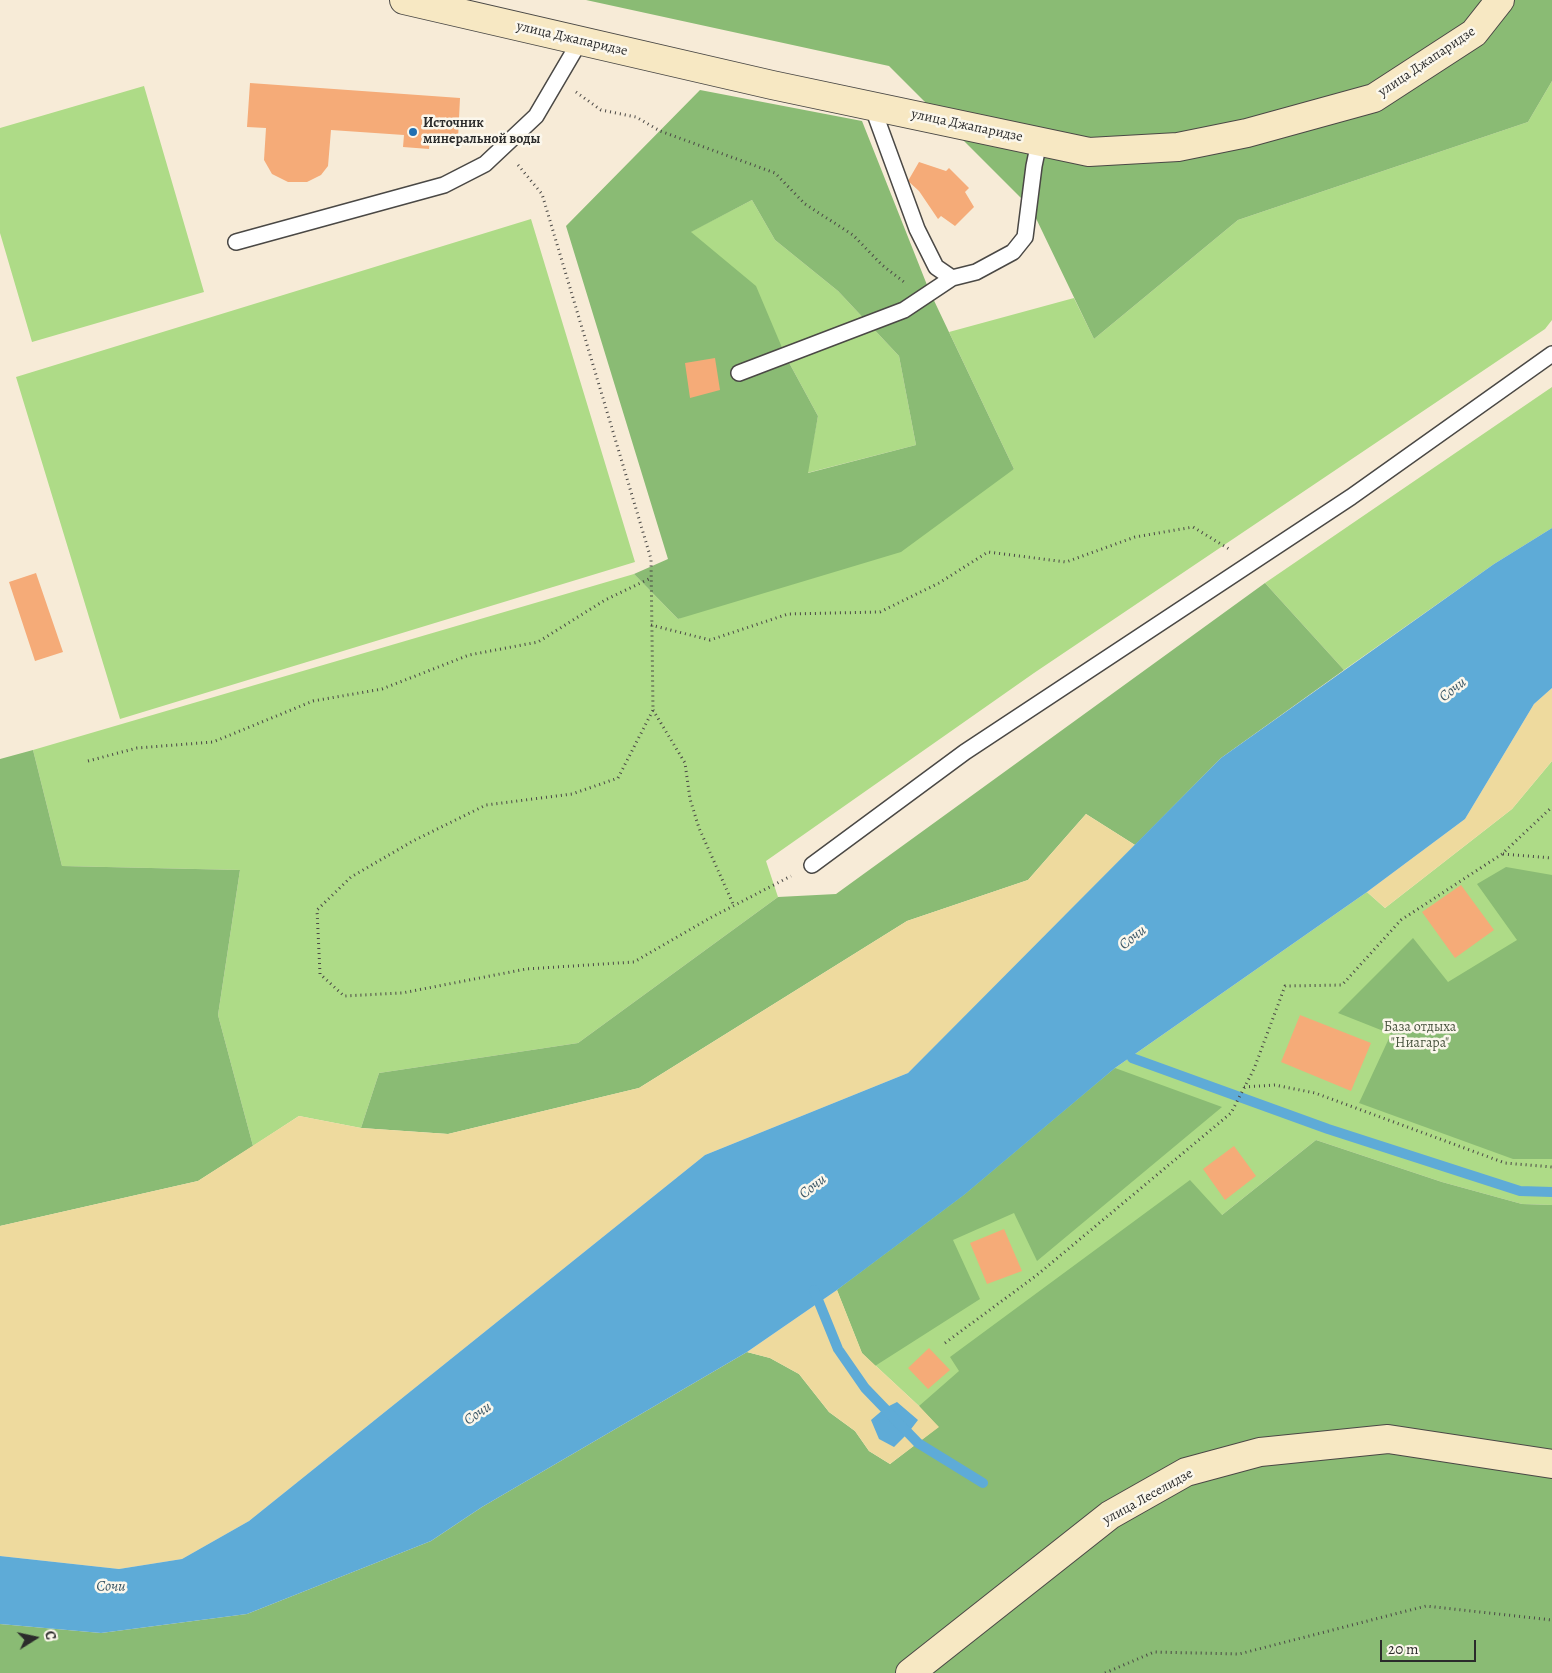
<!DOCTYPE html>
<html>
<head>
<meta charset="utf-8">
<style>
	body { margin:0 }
	#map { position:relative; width:1552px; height:1673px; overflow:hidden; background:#f7ebd7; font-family:Alegreya,serif }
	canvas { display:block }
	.north { position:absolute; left:10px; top:1613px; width:50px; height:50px; -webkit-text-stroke:4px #fbf7ec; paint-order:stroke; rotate:80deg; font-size:14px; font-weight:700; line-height:20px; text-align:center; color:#2b2b2b }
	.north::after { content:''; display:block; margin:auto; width:18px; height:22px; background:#2b2b2b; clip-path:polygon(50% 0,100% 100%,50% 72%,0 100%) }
	.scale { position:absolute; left:1380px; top:1640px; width:96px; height:22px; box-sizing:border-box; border:2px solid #2b2b2b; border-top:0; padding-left:6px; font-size:15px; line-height:18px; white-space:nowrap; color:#2b2b2b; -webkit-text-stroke:4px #fbf7ec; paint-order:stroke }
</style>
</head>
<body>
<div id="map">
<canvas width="1552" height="1673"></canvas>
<div class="north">С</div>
<div class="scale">20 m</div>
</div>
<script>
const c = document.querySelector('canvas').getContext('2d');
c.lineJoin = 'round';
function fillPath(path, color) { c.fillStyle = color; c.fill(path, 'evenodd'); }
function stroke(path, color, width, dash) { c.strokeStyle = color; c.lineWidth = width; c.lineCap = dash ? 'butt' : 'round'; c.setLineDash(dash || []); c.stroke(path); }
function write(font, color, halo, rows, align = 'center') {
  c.font = font + ' Alegreya,serif'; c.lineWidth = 5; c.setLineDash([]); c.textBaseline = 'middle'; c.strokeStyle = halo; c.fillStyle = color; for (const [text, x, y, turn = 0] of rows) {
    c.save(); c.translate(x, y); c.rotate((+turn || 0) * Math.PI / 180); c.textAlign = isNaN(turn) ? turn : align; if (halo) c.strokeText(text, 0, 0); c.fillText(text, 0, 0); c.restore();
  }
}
const green = new Path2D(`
	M 1552,81 L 1552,320 L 1545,329 L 1034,673 L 766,861 L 778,897 L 578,1043 L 379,1073 L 361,1128 L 299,1116 L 253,1146 L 218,1015 L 240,870 L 62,866 L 33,750 L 634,574 L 678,619 L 1014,469 L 949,332 L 1074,298 L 1094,339 L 1238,220 L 1528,122 Z
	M 144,86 L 204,292 L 32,342 L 0,233 L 0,128 Z
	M 752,200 L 775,240 L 838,291 L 899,356 L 916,445 L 807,473 L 818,416 L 786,357 L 690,232 Z
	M 531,219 L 635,562 L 120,719 L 16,377 Z
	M 1552,387 L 1552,528 L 1494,564 L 1344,670 L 1265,583 Z
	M 1552,761 L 1552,1205 L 1522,1204 L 1442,1182 L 1316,1140 L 1222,1215 L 939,1427 L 919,1406 L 862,1353 L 837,1290 L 1115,1068 L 1367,892 L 1385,908 L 1512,809 Z`);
const forest = new Path2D(`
	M 586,0 L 1552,0 L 1552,81 L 1528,122 L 1238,220 L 1094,339 L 1031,208 L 889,66 Z
	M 700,90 L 862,121 L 929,290 L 1014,469 L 901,552 L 678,619 L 634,574 L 668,559 L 566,226 ZM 752,200 L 775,240 L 838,291 L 899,356 L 916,445 L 808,473 L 818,416 L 786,357 L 756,286 L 691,232 Z
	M 1265,583 L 1344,670 L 1221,758 L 1135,845 L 1086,814 L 1028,880 L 907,921 L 639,1088 L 448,1134 L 361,1128 L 379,1073 L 578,1043 L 778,897 L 836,894 Z
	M 33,750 L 62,866 L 240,870 L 218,1015 L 253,1146 L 198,1181 L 0,1226 L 0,759 Z
	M 1506,867 L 1552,875 L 1552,1159 L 1513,1159 L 1359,1103 L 1391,1034 L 1338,1013 L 1413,938 L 1448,982 L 1517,940 L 1477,884 Z
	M 1115,1068 L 1222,1107 L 1037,1261 L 1014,1213 L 953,1240 L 980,1299 L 875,1366 L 862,1353 L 837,1290 L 964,1195 Z
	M 1316,1140 L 1442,1182 L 1522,1204 L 1552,1205 L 1552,1673 L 0,1673 L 0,1624 L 101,1633 L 247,1614 L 431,1541 L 482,1507 L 747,1352 L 770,1358 L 799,1374 L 829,1412 L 855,1431 L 869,1451 L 890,1464 L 938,1427 L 919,1406 L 959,1371 L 950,1357 L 1190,1180 L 1222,1215 Z`);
const sand = new Path2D(`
	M 1552,688 L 1552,761 L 1512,809 L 1385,908 L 1367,892 L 1465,819 L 1534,704 Z
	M 1086,814 L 1135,845 L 908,1073 L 705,1155 L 249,1521 L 182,1559 L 119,1569 L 0,1556 L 0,1226 L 198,1181 L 299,1116 L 361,1128 L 448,1134 L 639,1088 L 907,921 L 1028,880 Z
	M 837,1290 L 862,1353 L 919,1406 L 939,1427 L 890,1464 L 869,1451 L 855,1431 L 829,1412 L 799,1374 L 770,1358 L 747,1352 Z`);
const water = new Path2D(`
	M 1552,528 L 1552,688 L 1534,704 L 1465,819 L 1367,892 L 1115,1068 L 964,1195 L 837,1290 L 747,1352 L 482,1507 L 431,1541 L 247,1614 L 101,1633 L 0,1624 L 0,1556 L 119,1569 L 182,1559 L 249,1521 L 705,1155 L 908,1073 L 1221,758 L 1494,564 Z
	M 897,1402 L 918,1420 L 908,1433 L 894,1447 L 879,1439 L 871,1420 L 885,1408 Z`);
const stream = new Path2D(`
	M 1132,1058 L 1328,1129 L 1520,1191 L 1552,1192
	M 814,1290 L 838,1349 L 865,1388 L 918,1443 L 983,1483`);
const building = new Path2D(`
	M 250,83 L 460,98 L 458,139 L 430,137 L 429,149 L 403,147 L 404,135 L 331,130 L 328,166 L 321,175 L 307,182 L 288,182 L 272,174 L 264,160 L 266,128 L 247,127 Z
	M 919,162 L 946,171 L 949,168 L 969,188 L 965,192 L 974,207 L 955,226 L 941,216 L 938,219 L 919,191 L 908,181 Z
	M 715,358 L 720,390 L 690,398 L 685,363 Z
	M 36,573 L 63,652 L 35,661 L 9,582 Z
	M 1461,885 L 1494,930 L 1455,958 L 1422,912 Z
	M 1300,1015 L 1371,1043 L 1351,1091 L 1281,1062 Z
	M 1234,1146 L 1256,1176 L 1225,1200 L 1203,1169 Z
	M 1004,1229 L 1022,1271 L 987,1284 L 970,1243 Z
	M 929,1348 L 950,1370 L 928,1389 L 908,1368 Z`);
const path = new Path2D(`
	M 576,92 L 601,110 L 636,117 L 660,131 L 775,173 L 805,204 L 853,235 L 882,265 L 904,282
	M 518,165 L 542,194 L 651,559 L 653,710 L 618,778 L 572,794 L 486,805 L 413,841 L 351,877 L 317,910 L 320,974 L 344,996 L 402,993 L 526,969 L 634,962 L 710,918 L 791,876
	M 651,625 L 710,640 L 788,614 L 880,612 L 939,583 L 988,552 L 1066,562 L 1135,537 L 1193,527 L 1229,549
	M 653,710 L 685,763 L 690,799 L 699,828 L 734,906
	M 88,761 L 137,748 L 213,742 L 313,701 L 382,689 L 469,655 L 538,642 L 605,600 L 651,578
	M 1503,854 L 1552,858
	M 1244,1087 L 1275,1085 L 1315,1093 L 1505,1163 L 1552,1167
	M 945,1343 L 1037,1275 L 1231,1113 L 1254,1069 L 1285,986 L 1342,985 L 1401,920 L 1502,854 L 1552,807
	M 1105,1673 L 1154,1652 L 1239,1654 L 1426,1606 L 1552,1620`);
const lane = new Path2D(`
	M 872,106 L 917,229 L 936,267 L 952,278 L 976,272 L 1013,252 L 1025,237 L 1034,166 L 1039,142
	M 236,242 L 444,185 L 485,164 L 536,116 L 580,41
	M 739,373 L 904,310 L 952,278
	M 812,865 L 965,752 L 1351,497 L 1552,354`);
const secondary = new Path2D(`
	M 404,0 L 772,85 L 1089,152 L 1178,147 L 1247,133 L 1374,98 L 1474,33 L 1500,0
	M 910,1673 L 1110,1515 L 1186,1472 L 1260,1452 L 1388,1439 L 1552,1464`);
const markers = [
	[413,132,5,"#1f6fb2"]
];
const streetNames = [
	["улица Джапаридзе",572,39,13],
	["улица Джапаридзе",1427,62,-34],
	["улица Джапаридзе",967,126,12],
	["улица Леселидзе",1148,1497,-29]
];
const poiNames = [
	["Источник",423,124],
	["минеральной воды",423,140]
];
const parkNames = [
	["База отдыха",1420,1028],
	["\"Ниагара\"",1420,1044]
];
const waterNames = [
	["Сочи",1453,690,-38],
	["Сочи",1133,938,-38],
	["Сочи",813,1187,-38],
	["Сочи",478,1414,-34],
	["Сочи",111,1587,1]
];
fillPath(green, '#aedb87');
fillPath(forest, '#8abb74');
fillPath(sand, '#eeda9e');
fillPath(water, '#5eabd7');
stroke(stream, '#5eabd7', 10);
fillPath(building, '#f5ab78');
stroke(lane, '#4a4845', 18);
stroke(secondary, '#4a4845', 30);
stroke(path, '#4a4845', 3, [1, 4]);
stroke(lane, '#fff', 15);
stroke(secondary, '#f7e8c3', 28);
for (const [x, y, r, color] of markers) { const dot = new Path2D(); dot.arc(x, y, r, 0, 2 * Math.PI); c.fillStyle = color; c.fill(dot); stroke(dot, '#fbf7ec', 2); }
write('14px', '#2b2b2b', '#fbf7ec', streetNames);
write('bold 14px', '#2b2b2b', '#fbf7ec', poiNames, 'left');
write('14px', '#4c5742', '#fbf7ec', parkNames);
write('italic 15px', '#3d5867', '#fbf7ec', waterNames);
</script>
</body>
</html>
